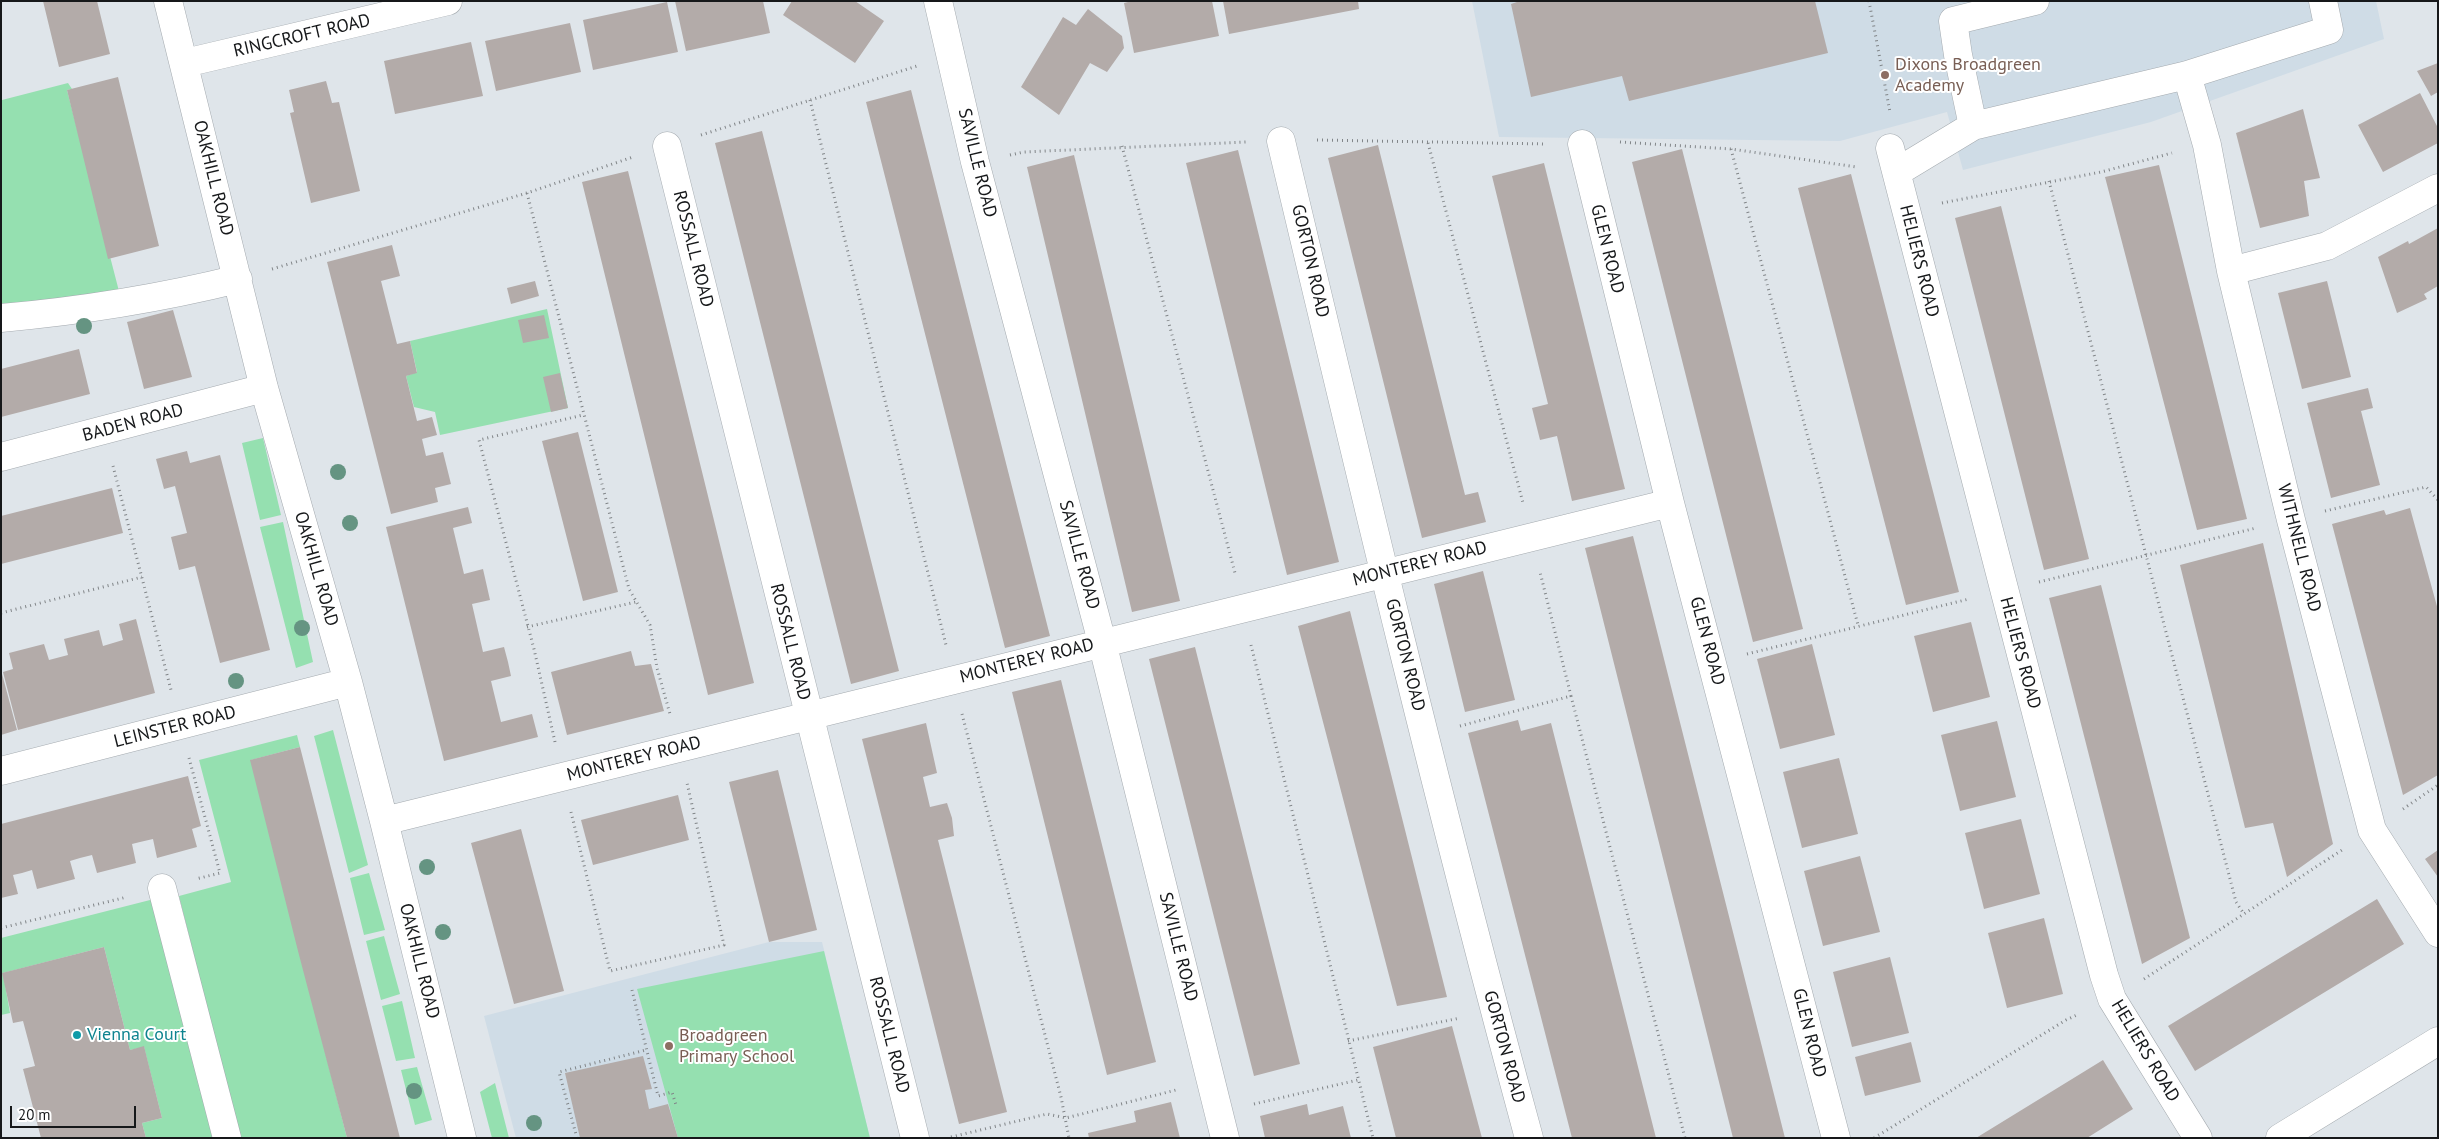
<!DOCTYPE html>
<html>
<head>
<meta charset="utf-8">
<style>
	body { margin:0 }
	#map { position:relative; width:2439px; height:1139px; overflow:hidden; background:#dfe5ea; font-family:"PT Sans",sans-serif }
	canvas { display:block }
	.frame { position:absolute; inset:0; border:2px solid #16181a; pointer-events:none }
	.scale { position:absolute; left:10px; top:1106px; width:126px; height:22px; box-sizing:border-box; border:2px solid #16181a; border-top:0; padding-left:6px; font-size:15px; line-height:18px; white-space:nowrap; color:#16181a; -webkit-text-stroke:4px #fff; paint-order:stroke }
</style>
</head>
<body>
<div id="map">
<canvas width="2439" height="1139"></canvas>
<div class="frame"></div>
<div class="scale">20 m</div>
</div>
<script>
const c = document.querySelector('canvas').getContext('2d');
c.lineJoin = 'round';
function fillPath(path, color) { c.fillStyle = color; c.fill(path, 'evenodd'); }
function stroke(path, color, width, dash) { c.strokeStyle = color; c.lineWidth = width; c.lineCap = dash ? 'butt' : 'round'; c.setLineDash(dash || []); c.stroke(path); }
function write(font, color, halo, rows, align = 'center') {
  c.font = font + ' "PT Sans",sans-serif'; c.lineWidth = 4; c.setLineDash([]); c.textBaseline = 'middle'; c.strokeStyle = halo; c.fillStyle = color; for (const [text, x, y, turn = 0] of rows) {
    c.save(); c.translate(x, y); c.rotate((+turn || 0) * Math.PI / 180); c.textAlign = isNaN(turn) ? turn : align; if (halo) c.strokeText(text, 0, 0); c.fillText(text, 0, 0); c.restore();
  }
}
const built = new Path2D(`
	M 1472,1 L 2376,1 L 2384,39 L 2151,122 L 1963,170 L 1947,112 L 1840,141 L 1499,137 Z
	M 769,942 L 822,942 L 870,1138 L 516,1138 L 484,1016 Z`);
const green = new Path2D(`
	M 68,83 L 72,89 L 67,90 L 121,299 L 1,311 L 2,100 Z
	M 547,309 L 568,408 L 440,435 L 435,412 L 414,407 L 406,376 L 417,372 L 410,341 Z
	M 263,438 L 281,515 L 260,520 L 242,443 Z
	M 283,522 L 313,662 L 296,668 L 260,527 Z
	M 333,730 L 368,865 L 349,873 L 314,736 Z
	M 297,735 L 300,747 L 251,760 L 347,1138 L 240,1138 L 179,896 L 231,882 L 199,760 Z
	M 369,873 L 385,930 L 364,935 L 350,878 Z
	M 154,899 L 215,1138 L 146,1138 L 142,1123 L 162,1118 L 144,1047 L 130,1050 L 104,947 L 3,973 L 10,1013 L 1,1015 L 1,938 Z
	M 384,936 L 400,994 L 381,1000 L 366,941 Z
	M 824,951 L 870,1138 L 678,1138 L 637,989 Z
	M 402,1001 L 415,1058 L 396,1061 L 382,1006 Z
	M 417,1067 L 432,1120 L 415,1125 L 401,1070 Z
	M 495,1083 L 509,1138 L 492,1138 L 480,1092 Z`);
const building = new Path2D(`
	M 43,1 L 97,1 L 110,54 L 59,67 Z
	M 675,1 L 763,1 L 770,33 L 686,51 Z
	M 792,1 L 855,1 L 884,21 L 855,63 L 783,15 Z
	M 1132,1 L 1212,1 L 1219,36 L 1134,53 L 1124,3 Z
	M 1223,1 L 1358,1 L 1359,9 L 1229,34 Z
	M 1520,1 L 1815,1 L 1828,53 L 1629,101 L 1622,76 L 1531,97 L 1511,4 Z
	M 667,2 L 678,52 L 593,70 L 583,20 Z
	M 1088,9 L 1122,36 L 1124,48 L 1107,72 L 1090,63 L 1059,115 L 1021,87 L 1063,17 L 1076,25 Z
	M 570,23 L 581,72 L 496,91 L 485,41 Z
	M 471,42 L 483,96 L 395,114 L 384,61 Z
	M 2438,63 L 2438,92 L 2431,96 L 2417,71 Z
	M 118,77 L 159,246 L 108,259 L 67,90 Z
	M 326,81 L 332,103 L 339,102 L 360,191 L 311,203 L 290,113 L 294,112 L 289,90 Z
	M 911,90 L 1050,636 L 1005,648 L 866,102 Z
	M 2420,93 L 2438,128 L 2438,143 L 2383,172 L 2358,125 Z
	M 2303,109 L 2320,178 L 2304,181 L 2309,216 L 2260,228 L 2236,133 Z
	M 762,131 L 899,671 L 851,684 L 715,143 Z
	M 1378,145 L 1465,495 L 1478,492 L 1486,522 L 1422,538 L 1328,158 Z
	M 1682,149 L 1803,629 L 1753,642 L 1632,162 Z
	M 1238,150 L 1339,562 L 1287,575 L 1186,163 Z
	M 1074,155 L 1180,601 L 1132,612 L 1027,167 Z
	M 1544,163 L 1625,489 L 1572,501 L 1557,436 L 1540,440 L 1532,408 L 1548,404 L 1492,176 Z
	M 2159,165 L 2247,519 L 2197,530 L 2105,177 Z
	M 628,171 L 754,683 L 708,695 L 582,182 Z
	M 1851,174 L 1959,592 L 1906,605 L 1798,188 Z
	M 2001,206 L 2089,559 L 2044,570 L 1955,218 Z
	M 2438,228 L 2438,286 L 2424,294 L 2427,299 L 2397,313 L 2378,257 L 2408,241 L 2409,244 Z
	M 392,245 L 400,276 L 381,281 L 397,344 L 410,341 L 417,373 L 406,376 L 417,421 L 432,417 L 437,435 L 422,439 L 426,456 L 443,452 L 451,484 L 435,488 L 438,502 L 391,514 L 327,262 Z
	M 535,281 L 539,296 L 511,304 L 507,288 Z
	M 2327,281 L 2351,377 L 2302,389 L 2278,293 Z
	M 173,310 L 192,377 L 144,389 L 127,322 Z
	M 544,315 L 549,338 L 523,343 L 518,320 Z
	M 79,349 L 90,394 L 1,417 L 1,369 Z
	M 560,373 L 568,408 L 551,412 L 543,377 Z
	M 2368,388 L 2373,408 L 2361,411 L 2380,485 L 2331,498 L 2307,403 Z
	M 578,432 L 618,592 L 583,601 L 542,441 Z
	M 187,451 L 190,463 L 220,455 L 270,650 L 220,663 L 195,566 L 179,570 L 171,537 L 187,533 L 175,486 L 164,489 L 156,459 Z
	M 112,488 L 123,533 L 1,564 L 1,516 Z
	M 468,507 L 472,523 L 453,528 L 464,574 L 483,569 L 490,600 L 472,604 L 483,652 L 504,647 L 508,662 L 511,676 L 491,681 L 501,722 L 532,714 L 538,737 L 444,761 L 386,527 Z
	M 2410,508 L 2438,610 L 2438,775 L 2403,795 L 2332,524 L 2384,510 L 2386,515 Z
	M 1633,536 L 1665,663 L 1785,1138 L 1733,1138 L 1705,1026 L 1585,548 Z
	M 2263,543 L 2333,844 L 2287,877 L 2273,823 L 2245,828 L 2180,565 Z
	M 1483,571 L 1515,700 L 1465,712 L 1434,584 Z
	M 2101,585 L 2190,938 L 2142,964 L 2049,598 Z
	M 1350,611 L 1447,997 L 1397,1006 L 1298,626 Z
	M 136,619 L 155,693 L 18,730 L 3,672 L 13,669 L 9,653 L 44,644 L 49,660 L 68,655 L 64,639 L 99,630 L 103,646 L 123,640 L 119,624 Z
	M 1971,622 L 1990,697 L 1933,712 L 1914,636 Z
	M 1812,644 L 1835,735 L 1780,749 L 1757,659 Z
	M 1195,647 L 1300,1064 L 1254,1076 L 1149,659 Z
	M 631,651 L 635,666 L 651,664 L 664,711 L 567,735 L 551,672 Z
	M 1,670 L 17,730 L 1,735 Z
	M 1061,680 L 1156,1062 L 1107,1075 L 1012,692 Z
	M 1518,720 L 1521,731 L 1551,723 L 1656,1138 L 1572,1138 L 1468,733 Z
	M 1997,721 L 2016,797 L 1960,811 L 1941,735 Z
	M 926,723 L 937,773 L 923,777 L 930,807 L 947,803 L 952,818 L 954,836 L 938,840 L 1007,1112 L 959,1124 L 862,739 Z
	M 300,747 L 400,1138 L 347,1138 L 298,951 L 250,760 Z
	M 1839,758 L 1858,834 L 1802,848 L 1783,772 Z
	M 778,770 L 817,930 L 769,942 L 729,782 Z
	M 188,776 L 201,826 L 192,829 L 197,847 L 157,858 L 153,839 L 140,842 L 132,844 L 136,863 L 97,873 L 92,855 L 80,858 L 70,861 L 75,879 L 37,889 L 32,870 L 22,873 L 13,875 L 18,894 L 1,898 L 1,824 Z
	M 678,795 L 689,840 L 593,865 L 581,820 Z
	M 2021,819 L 2040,894 L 1984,909 L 1965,833 Z
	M 521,829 L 564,991 L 514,1004 L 471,843 Z
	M 2438,850 L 2438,877 L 2425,859 Z
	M 1860,856 L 1880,932 L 1823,946 L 1804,871 Z
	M 2377,899 L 2404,944 L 2195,1071 L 2168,1026 Z
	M 2044,918 L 2063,994 L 2007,1008 L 1988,933 Z
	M 104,947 L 130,1050 L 144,1046 L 162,1118 L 142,1123 L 146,1138 L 41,1138 L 23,1069 L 35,1066 L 23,1021 L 13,1023 L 2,973 Z
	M 1890,957 L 1909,1033 L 1852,1047 L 1833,972 Z
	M 1452,1026 L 1482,1138 L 1396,1138 L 1373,1047 Z
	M 1911,1042 L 1921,1082 L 1865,1096 L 1855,1057 Z
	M 643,1056 L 652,1089 L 645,1090 L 649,1109 L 668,1104 L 678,1138 L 580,1138 L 565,1073 Z
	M 2103,1060 L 2133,1109 L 2087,1138 L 1976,1138 Z
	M 1171,1102 L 1180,1138 L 1089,1138 L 1088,1133 L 1136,1122 L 1134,1111 Z
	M 1307,1104 L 1309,1115 L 1343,1106 L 1351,1138 L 1265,1138 L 1260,1116 Z`);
const path = new Path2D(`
	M 1869,1 L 1890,112
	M 810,100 L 946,645
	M 701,135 L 917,66
	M 1317,140 L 1546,144
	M 1620,142 L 1731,149 L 1857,167
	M 1428,143 L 1523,503
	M 1122,146 L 1235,573
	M 1731,149 L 1858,625
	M 1010,155 L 1024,152 L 1246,142
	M 2049,181 L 2236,902 L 2244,914
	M 527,193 L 629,589 L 650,625 L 657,668 L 670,714
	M 1942,203 L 2101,172 L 2172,153
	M 272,269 L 527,193 L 633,157
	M 113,466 L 171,690
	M 2325,511 L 2426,487 L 2438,500
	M 2039,582 L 2256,528
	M 1,613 L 142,577
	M 527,627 L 636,602
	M 1251,645 L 1373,1138
	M 1747,654 L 1969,599
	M 1571,696 L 1685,1138
	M 962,714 L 1061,1097 L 1069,1138
	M 1460,726 L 1571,696 L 1540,572
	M 555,742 L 534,649 L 479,440 L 583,415
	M 189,758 L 220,873 L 196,879
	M 2403,809 L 2438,785
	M 571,812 L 610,971 L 724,945 L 687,783
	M 1,928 L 127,897
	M 2144,979 L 2342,850
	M 632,990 L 658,1096 L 672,1092 L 676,1105
	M 1348,1041 L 1460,1018
	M 1254,1104 L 1358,1080
	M 951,1137 L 1047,1114 L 1066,1118 L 1176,1090
	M 577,1138 L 559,1072 L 646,1050
	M 1874,1138 L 2066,1020 L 2079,1014`);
const minor = new Path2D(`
	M 168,1 L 264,388 L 348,682 L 384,821 L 462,1138
	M 938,1 L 975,162 L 1102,642 L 1225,1138
	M 185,63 L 448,1
	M 2187,75 L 2207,145 L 2231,271 L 2291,520 L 2372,830 L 2438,933
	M 1973,126 L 1958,55 L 1953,21 L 2035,1
	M 1281,141 C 1360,474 1439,807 1529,1138
	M 1582,144 L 1670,503 L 1836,1138
	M 667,146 L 915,1138
	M 1890,148 L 2104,975 L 2112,999 L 2198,1138
	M 1897,172 L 1973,126 L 2187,75 L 2329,30 L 2323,1
	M 2231,271 L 2327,246 L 2438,188
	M 1,318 C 80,311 161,298 238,279
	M 1,457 L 264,388
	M 1,771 L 348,682
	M 384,821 L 1670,503
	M 162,888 L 227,1138`);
const major = new Path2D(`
	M 2280,1138 L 2438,1041`);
const trees = [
	[84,326],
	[338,472],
	[350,523],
	[302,628],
	[236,681],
	[427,867],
	[443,932],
	[414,1091],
	[534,1123]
];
const markers = [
	[1885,75,5,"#8d6e63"],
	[77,1035,5,"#0f9aa8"],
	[669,1046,5,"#8d6e63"]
];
const streetNames = [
	["RINGCROFT ROAD",302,36,-13],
	["SAVILLE ROAD",977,163,76],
	["OAKHILL ROAD",213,178,76],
	["ROSSALL ROAD",693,249,76],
	["GLEN ROAD",1607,249,76],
	["GORTON ROAD",1310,261,77],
	["HELIERS ROAD",1919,261,76],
	["BADEN ROAD",133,423,-15],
	["WITHNELL ROAD",2299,548,76],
	["SAVILLE ROAD",1079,555,75],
	["MONTEREY ROAD",1420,564,-14],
	["OAKHILL ROAD",316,569,74],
	["GLEN ROAD",1707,641,75],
	["ROSSALL ROAD",790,642,76],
	["HELIERS ROAD",2020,653,75],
	["GORTON ROAD",1405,655,76],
	["MONTEREY ROAD",1027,661,-14],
	["LEINSTER ROAD",175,727,-14],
	["MONTEREY ROAD",634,759,-14],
	["SAVILLE ROAD",1178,947,76],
	["OAKHILL ROAD",419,961,76],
	["GLEN ROAD",1809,1033,76],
	["ROSSALL ROAD",889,1035,76],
	["GORTON ROAD",1504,1047,75],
	["HELIERS ROAD",2145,1051,59]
];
const educationNames = [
	["Dixons Broadgreen",1895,65],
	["Academy",1895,86],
	["Broadgreen",679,1036],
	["Primary School",679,1057]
];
const cultureNames = [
	["Vienna Court",87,1035]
];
fillPath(built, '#cfdce6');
fillPath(green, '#95e0b0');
fillPath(building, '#b3aba9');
stroke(minor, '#a5abb0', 29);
stroke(major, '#a5abb0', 29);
stroke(path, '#818588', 3, [1, 4]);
stroke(minor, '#fff', 28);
stroke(major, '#fff', 28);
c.fillStyle = '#659482';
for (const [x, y] of trees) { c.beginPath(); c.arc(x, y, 8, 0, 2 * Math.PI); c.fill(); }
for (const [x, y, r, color] of markers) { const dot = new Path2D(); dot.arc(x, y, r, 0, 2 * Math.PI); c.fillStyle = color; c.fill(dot); stroke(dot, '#fff', 2); }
write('18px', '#16181a', '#fff', streetNames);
write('18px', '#785e54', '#fff', educationNames, 'left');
write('18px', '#0d838f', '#fff', cultureNames, 'left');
</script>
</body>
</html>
